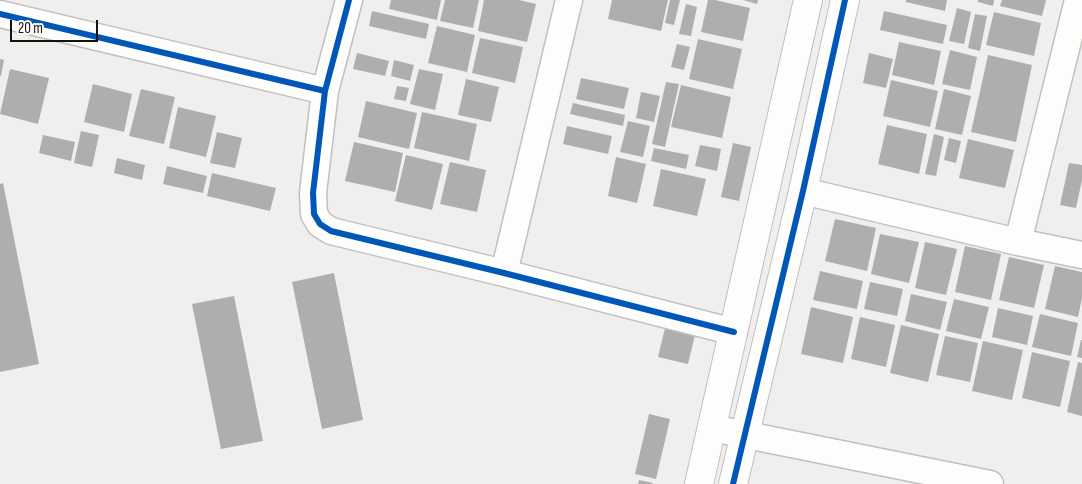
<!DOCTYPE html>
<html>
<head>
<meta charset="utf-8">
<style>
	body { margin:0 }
	#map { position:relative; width:1082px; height:484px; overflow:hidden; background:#f1efed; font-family:"Sofia Sans Condensed",sans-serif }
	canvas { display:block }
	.scale { position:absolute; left:10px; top:20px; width:88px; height:22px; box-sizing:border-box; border:2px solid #141312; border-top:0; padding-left:6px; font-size:15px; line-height:18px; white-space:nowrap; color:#141312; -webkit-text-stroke:4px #fffdfa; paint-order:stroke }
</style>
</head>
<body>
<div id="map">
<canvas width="1082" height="484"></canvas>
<div class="scale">20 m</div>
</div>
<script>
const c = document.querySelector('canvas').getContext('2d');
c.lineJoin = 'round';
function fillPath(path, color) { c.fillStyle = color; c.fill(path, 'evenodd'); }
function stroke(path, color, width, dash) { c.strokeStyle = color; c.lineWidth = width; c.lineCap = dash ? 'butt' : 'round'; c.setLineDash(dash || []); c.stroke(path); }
const building = new Path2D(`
	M 391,0 L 441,0 L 437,20 L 389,9 Z
	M 445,0 L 479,0 L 473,28 L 440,21 Z
	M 484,0 L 519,0 L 536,4 L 527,42 L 478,31 Z
	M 612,0 L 668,0 L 661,31 L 608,19 Z
	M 670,0 L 680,0 L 674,25 L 665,23 Z
	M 708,0 L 715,0 L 750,8 L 743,41 L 701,32 Z
	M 743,0 L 758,0 L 757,4 Z
	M 906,0 L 947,0 L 945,11 L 906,2 Z
	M 978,0 L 994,0 L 993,6 L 978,2 Z
	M 1002,0 L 1046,0 L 1042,16 L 1000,6 Z
	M 686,4 L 697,7 L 691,36 L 679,34 Z
	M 957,8 L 971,12 L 964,44 L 949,41 Z
	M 372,11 L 429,24 L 426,39 L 369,26 Z
	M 884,11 L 947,25 L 943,44 L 880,30 Z
	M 994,12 L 1041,23 L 1034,56 L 986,45 Z
	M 975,14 L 987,16 L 980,51 L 968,48 Z
	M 437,26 L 475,35 L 467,72 L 428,63 Z
	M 480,38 L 523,47 L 515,83 L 472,73 Z
	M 698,39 L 742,49 L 733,89 L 689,79 Z
	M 899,42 L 941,51 L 934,85 L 892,75 Z
	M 677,44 L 690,47 L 684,70 L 671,67 Z
	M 950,50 L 977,57 L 970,90 L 942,84 Z
	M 357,53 L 389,61 L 385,76 L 353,69 Z
	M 869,53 L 893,59 L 886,88 L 863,83 Z
	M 988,55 L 1032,65 L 1016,142 L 971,132 Z
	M 0,59 L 4,60 L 1,76 L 0,76 Z
	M 394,60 L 414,65 L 410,81 L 391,76 Z
	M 10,69 L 49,78 L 38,124 L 0,114 Z
	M 419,69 L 443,74 L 435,110 L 410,104 Z
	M 581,78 L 629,88 L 624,109 L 576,99 Z
	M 466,79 L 499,87 L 491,122 L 458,115 Z
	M 891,80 L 938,91 L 930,127 L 883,116 Z
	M 666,82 L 679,84 L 665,147 L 652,144 Z
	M 93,84 L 132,94 L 124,132 L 84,122 Z
	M 681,85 L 731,97 L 722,138 L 671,127 Z
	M 397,86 L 409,88 L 406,101 L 394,99 Z
	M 141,89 L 175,97 L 164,144 L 129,136 Z
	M 944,89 L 971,96 L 962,135 L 935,129 Z
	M 641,92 L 660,96 L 654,122 L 636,118 Z
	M 366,101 L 417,113 L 409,149 L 358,137 Z
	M 573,103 L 625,115 L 623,126 L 570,114 Z
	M 178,107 L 216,116 L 206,157 L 169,148 Z
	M 422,112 L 477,124 L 469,161 L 414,148 Z
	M 628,121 L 650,126 L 643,157 L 620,152 Z
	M 887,125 L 927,134 L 919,174 L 878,164 Z
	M 567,126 L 612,136 L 608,154 L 563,144 Z
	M 81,131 L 99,135 L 92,167 L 74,163 Z
	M 217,132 L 242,138 L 235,168 L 210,163 Z
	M 934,134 L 944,137 L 936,176 L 925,174 Z
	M 43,135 L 75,142 L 71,161 L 39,153 Z
	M 949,138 L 961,141 L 956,163 L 944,160 Z
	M 968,139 L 1014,150 L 1005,188 L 959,178 Z
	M 354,142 L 403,153 L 395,192 L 345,181 Z
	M 733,143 L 751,147 L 739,201 L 721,197 Z
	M 700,145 L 721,149 L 717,171 L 695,166 Z
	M 654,148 L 689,155 L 686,169 L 651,161 Z
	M 406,155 L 443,164 L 432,210 L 395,201 Z
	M 616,157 L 646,164 L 637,203 L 608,196 Z
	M 117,158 L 145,165 L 142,180 L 114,173 Z
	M 450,162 L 486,170 L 477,212 L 440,204 Z
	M 1069,163 L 1082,165 L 1082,180 L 1076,208 L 1060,205 Z
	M 167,166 L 207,176 L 203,193 L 163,184 Z
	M 661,169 L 706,179 L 697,216 L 653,206 Z
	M 212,173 L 276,188 L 270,211 L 207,196 Z
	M 3,183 L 39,364 L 0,372 L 0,184 Z
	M 835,219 L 876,228 L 867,271 L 825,261 Z
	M 880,234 L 919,242 L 909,283 L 871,274 Z
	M 925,242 L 957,249 L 946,295 L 915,288 Z
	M 965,246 L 1001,254 L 991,300 L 955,292 Z
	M 1009,257 L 1044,265 L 1034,308 L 999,300 Z
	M 1055,266 L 1082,272 L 1082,298 L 1078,317 L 1045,309 Z
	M 820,271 L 863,281 L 857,309 L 813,300 Z
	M 334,273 L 363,420 L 322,429 L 292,282 Z
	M 870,282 L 903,289 L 897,316 L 864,309 Z
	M 911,294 L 947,302 L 940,330 L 905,321 Z
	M 234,296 L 263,441 L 221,449 L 192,304 Z
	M 954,299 L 989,307 L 981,339 L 946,331 Z
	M 811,307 L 853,317 L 843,363 L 801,354 Z
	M 998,308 L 1033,316 L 1027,345 L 992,337 Z
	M 1040,314 L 1078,323 L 1071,356 L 1032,347 Z
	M 860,317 L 895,325 L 886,367 L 851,359 Z
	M 901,325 L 939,334 L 928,382 L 890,373 Z
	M 665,328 L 695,335 L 688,364 L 658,357 Z
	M 945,336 L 978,343 L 970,382 L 936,375 Z
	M 1081,340 L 1082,340 L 1082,358 L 1077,357 Z
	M 983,341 L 1023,350 L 1012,400 L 972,391 Z
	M 1032,352 L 1070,361 L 1060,407 L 1022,398 Z
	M 1078,362 L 1082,363 L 1082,416 L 1067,412 Z
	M 649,414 L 670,419 L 656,479 L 635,474 Z
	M 639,480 L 653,483 L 652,484 L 638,484 Z`);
const street = new Path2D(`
	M 349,0 L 325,91 L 313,193 L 314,214 L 320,224 L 331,231 L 504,273 L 734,332
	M 0,14 L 325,91
	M 803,191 L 1018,242 L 1082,255
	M 1018,242 L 1078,0
	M 504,273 L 569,0
	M 712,428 L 990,484`);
const secondary = new Path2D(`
	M 699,484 L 808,0
	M 733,484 L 803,191 L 845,0`);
const cycleway = new Path2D(`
	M 349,0 L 325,91 L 313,193 L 314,214 L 320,224 L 331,231 L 504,273 L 734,332
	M 0,14 L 325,91
	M 733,484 L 803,191 L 845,0`);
fillPath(building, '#b0aead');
stroke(street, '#c2c0be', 29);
stroke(secondary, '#c2c0be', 30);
stroke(street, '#fdfdfc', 26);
stroke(secondary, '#fdfdfc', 28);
stroke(cycleway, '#0057b8', 6);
</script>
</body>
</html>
